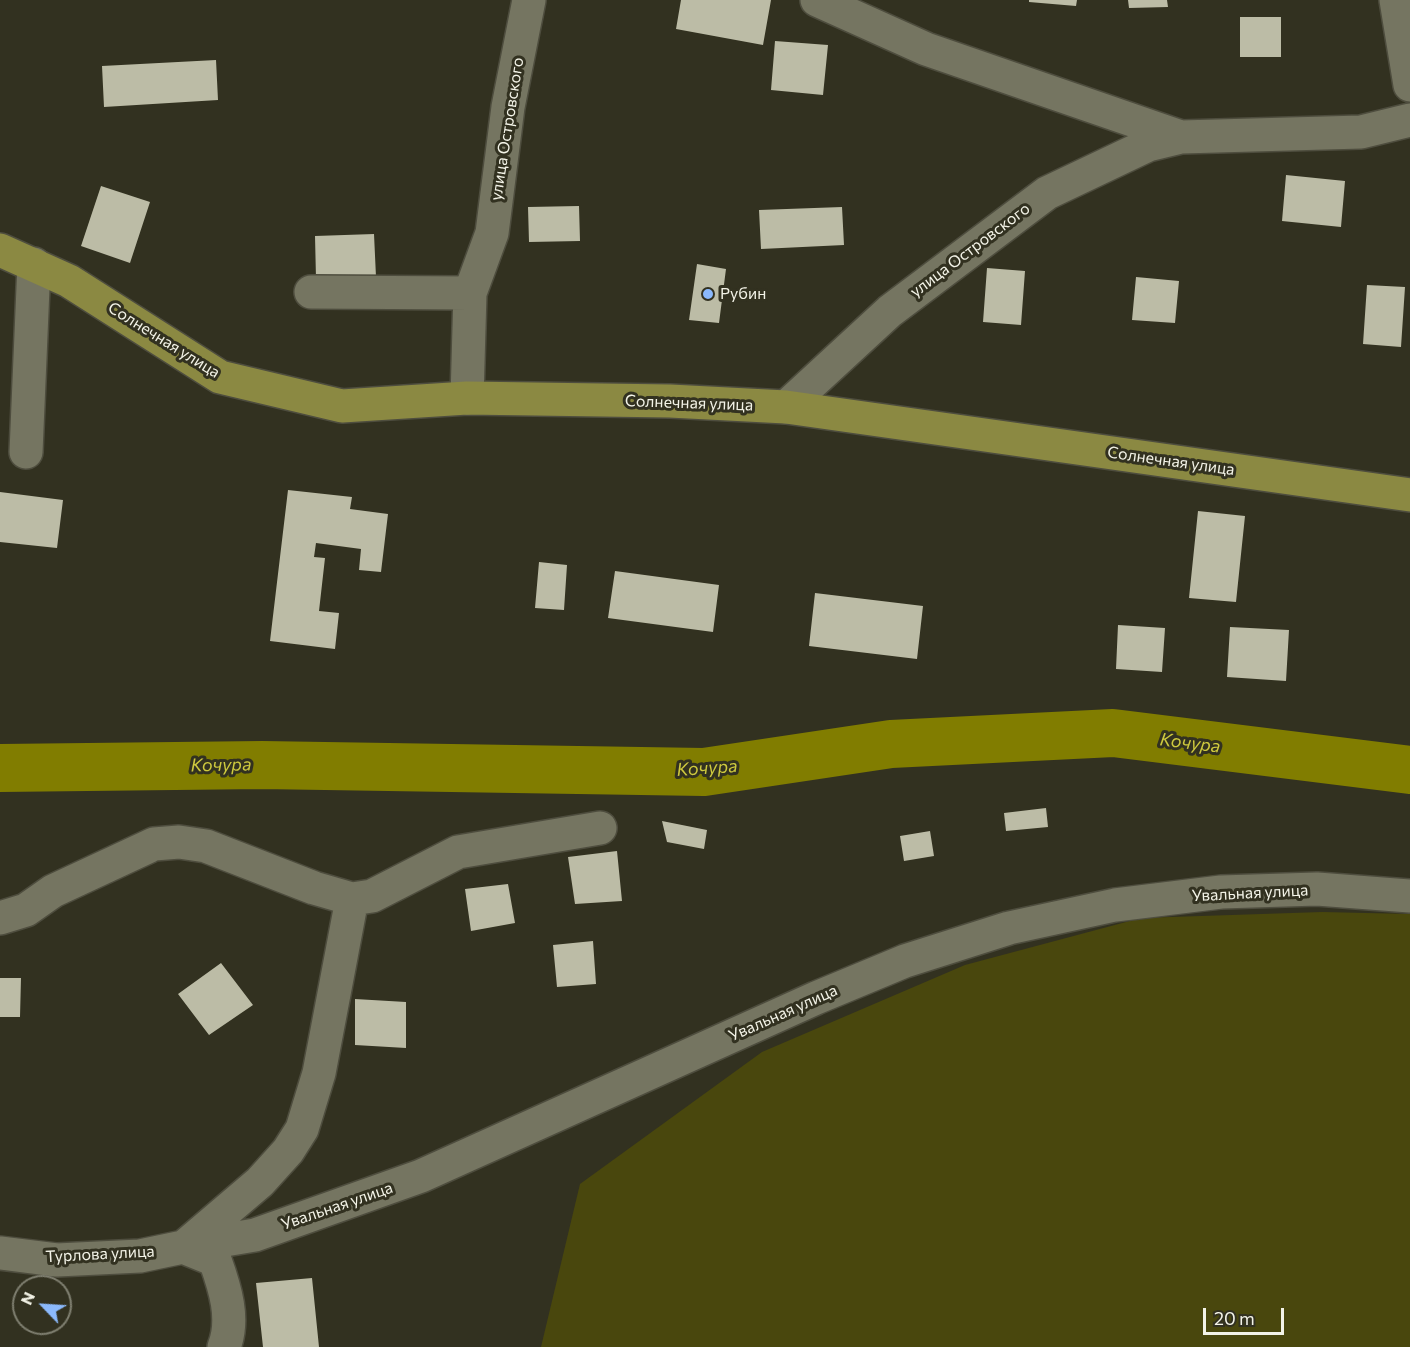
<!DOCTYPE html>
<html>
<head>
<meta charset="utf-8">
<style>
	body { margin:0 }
	#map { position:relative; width:1410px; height:1347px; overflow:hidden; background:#323120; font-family:Commissioner,sans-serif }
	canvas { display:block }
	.north { position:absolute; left:12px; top:1275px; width:60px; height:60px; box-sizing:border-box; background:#323120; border:2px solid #7f7f70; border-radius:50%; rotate:295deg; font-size:16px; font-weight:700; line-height:24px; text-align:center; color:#f3f3e7 }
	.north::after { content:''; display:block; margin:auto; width:21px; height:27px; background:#8bb9fc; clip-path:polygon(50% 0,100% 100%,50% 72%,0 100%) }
	.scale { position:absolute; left:1203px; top:1308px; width:81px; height:27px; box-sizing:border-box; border:3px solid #f3f3e7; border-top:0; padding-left:8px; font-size:18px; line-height:21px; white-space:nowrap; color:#f3f3e7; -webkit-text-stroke:4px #323120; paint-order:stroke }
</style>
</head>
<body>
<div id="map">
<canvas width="1410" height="1347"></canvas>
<div class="north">N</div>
<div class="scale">20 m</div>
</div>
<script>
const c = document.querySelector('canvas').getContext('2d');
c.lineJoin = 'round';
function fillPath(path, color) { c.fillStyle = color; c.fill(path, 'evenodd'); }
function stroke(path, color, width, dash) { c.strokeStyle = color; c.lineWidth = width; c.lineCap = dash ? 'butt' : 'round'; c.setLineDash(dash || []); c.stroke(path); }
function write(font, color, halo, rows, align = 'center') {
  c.font = font + ' Commissioner,sans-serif'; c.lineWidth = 6; c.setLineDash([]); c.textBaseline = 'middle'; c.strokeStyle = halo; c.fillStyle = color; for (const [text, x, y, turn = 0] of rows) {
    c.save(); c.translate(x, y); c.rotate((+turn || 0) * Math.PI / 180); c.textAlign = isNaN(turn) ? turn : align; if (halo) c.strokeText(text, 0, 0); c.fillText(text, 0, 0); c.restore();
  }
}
const green = new Path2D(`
	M 1322,912 L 1410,914 L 1410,1347 L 541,1347 L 580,1184 L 762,1052 L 965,965 L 1141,918 Z`);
const river = new Path2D(`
	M 0,768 L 262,765 L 704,772 L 891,744 L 1113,733 L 1410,770`);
const building = new Path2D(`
	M 681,0 L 771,0 L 763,45 L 676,29 Z
	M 1029,0 L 1077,0 L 1076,6 L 1029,2 Z
	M 1128,0 L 1167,0 L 1168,7 L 1129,8 Z
	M 1240,17 L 1281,17 L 1281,57 L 1240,57 Z
	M 775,41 L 828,45 L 823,95 L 771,90 Z
	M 216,60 L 218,100 L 104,107 L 102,66 Z
	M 1286,175 L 1345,181 L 1341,227 L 1282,221 Z
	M 101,186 L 150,202 L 130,263 L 81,246 Z
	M 579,206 L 580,241 L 529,242 L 528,207 Z
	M 842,207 L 844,245 L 761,249 L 759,210 Z
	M 374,234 L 376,277 L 316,279 L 315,236 Z
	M 697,264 L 726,269 L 719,323 L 689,320 Z
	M 987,268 L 1025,271 L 1021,325 L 983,322 Z
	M 1136,277 L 1179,281 L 1175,323 L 1132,320 Z
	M 1367,285 L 1405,287 L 1401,347 L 1363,344 Z
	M 288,490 L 352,497 L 350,509 L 388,514 L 381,572 L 359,570 L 361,549 L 316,543 L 314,557 L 325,558 L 319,611 L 339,613 L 335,649 L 270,641 Z
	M 0,492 L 63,500 L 57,548 L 0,542 Z
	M 1198,511 L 1245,516 L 1236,602 L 1189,598 Z
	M 539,562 L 567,565 L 564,610 L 535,608 Z
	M 615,571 L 719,585 L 713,632 L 608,618 Z
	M 815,593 L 923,606 L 917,659 L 809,646 Z
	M 1118,625 L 1165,628 L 1162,672 L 1116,669 Z
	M 1230,627 L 1289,630 L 1286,681 L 1227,677 Z
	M 1046,808 L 1048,827 L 1006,831 L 1004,813 Z
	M 662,821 L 707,830 L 704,849 L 667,842 Z
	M 930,831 L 934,856 L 904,861 L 900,836 Z
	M 617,851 L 622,901 L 575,904 L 568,857 Z
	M 508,884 L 515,923 L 471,931 L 465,889 Z
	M 593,941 L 596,984 L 557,987 L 553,945 Z
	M 221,963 L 253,1005 L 209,1035 L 178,994 Z
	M 0,978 L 21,978 L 20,1017 L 0,1017 Z
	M 355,999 L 406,1002 L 406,1048 L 355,1045 Z
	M 312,1278 L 319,1347 L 263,1347 L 256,1283 Z`);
const minor = new Path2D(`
	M 817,0 L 926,49 L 1181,137 L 1361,132 L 1410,120
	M 1396,0 L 1410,85
	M 311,292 L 470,293
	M 467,398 L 470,293 L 492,233 L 508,107 L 529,0
	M 786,407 L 890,311 L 1047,193 L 1148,145 L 1181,137
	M 26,452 L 34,264
	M 0,918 L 26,910 L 53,891 L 154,844 L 179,842 L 206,846 L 314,888 L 352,899 L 372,896 L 458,852 L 600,828
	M 185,1246 L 260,1182 L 288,1151 L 302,1129 L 319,1073 L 352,899
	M 183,1247 L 255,1235 L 421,1176 L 816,998 L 905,961 L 1009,928 L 1115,905 L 1221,892 L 1317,889 L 1410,896
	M 0,1253 L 57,1260 L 140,1256 L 183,1247 L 215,1260 C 225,1288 235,1319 224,1347`);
const major = new Path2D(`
	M 0,250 L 69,281 L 220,377 L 342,406 L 467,398 L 670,401 L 786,407 L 1410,495`);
const markers = [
	[708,294,6,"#8bb9fc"]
];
const streetNames = [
	["улица Островского",507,129,-81],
	["улица Островского",970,250,-37],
	["Солнечная улица",164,340,32],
	["Солнечная улица",689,403,2],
	["Солнечная улица",1171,461,8],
	["Увальная улица",1250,893,-3],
	["Увальная улица",783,1013,-24],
	["Увальная улица",337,1206,-19],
	["Турлова улица",100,1254,-3]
];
const poiNames = [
	["Рубин",720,294]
];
const waterNames = [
	["Кочура",1190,743,7],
	["Кочура",221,765,-1],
	["Кочура",707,768,-4]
];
fillPath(green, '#49470d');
stroke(river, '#817d00', 48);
fillPath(building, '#bcbca6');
stroke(minor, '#4e4d3e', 36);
stroke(major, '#4e4d3e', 36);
stroke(minor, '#757561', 33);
stroke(major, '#8b8942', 33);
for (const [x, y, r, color] of markers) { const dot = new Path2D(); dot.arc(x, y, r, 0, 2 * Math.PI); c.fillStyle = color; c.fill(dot); stroke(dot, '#323120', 2); }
write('16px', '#f3f3e7', '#323120', streetNames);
write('16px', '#f3f3e7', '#323120', poiNames, 'left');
write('italic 18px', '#cec93e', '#323120', waterNames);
</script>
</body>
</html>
